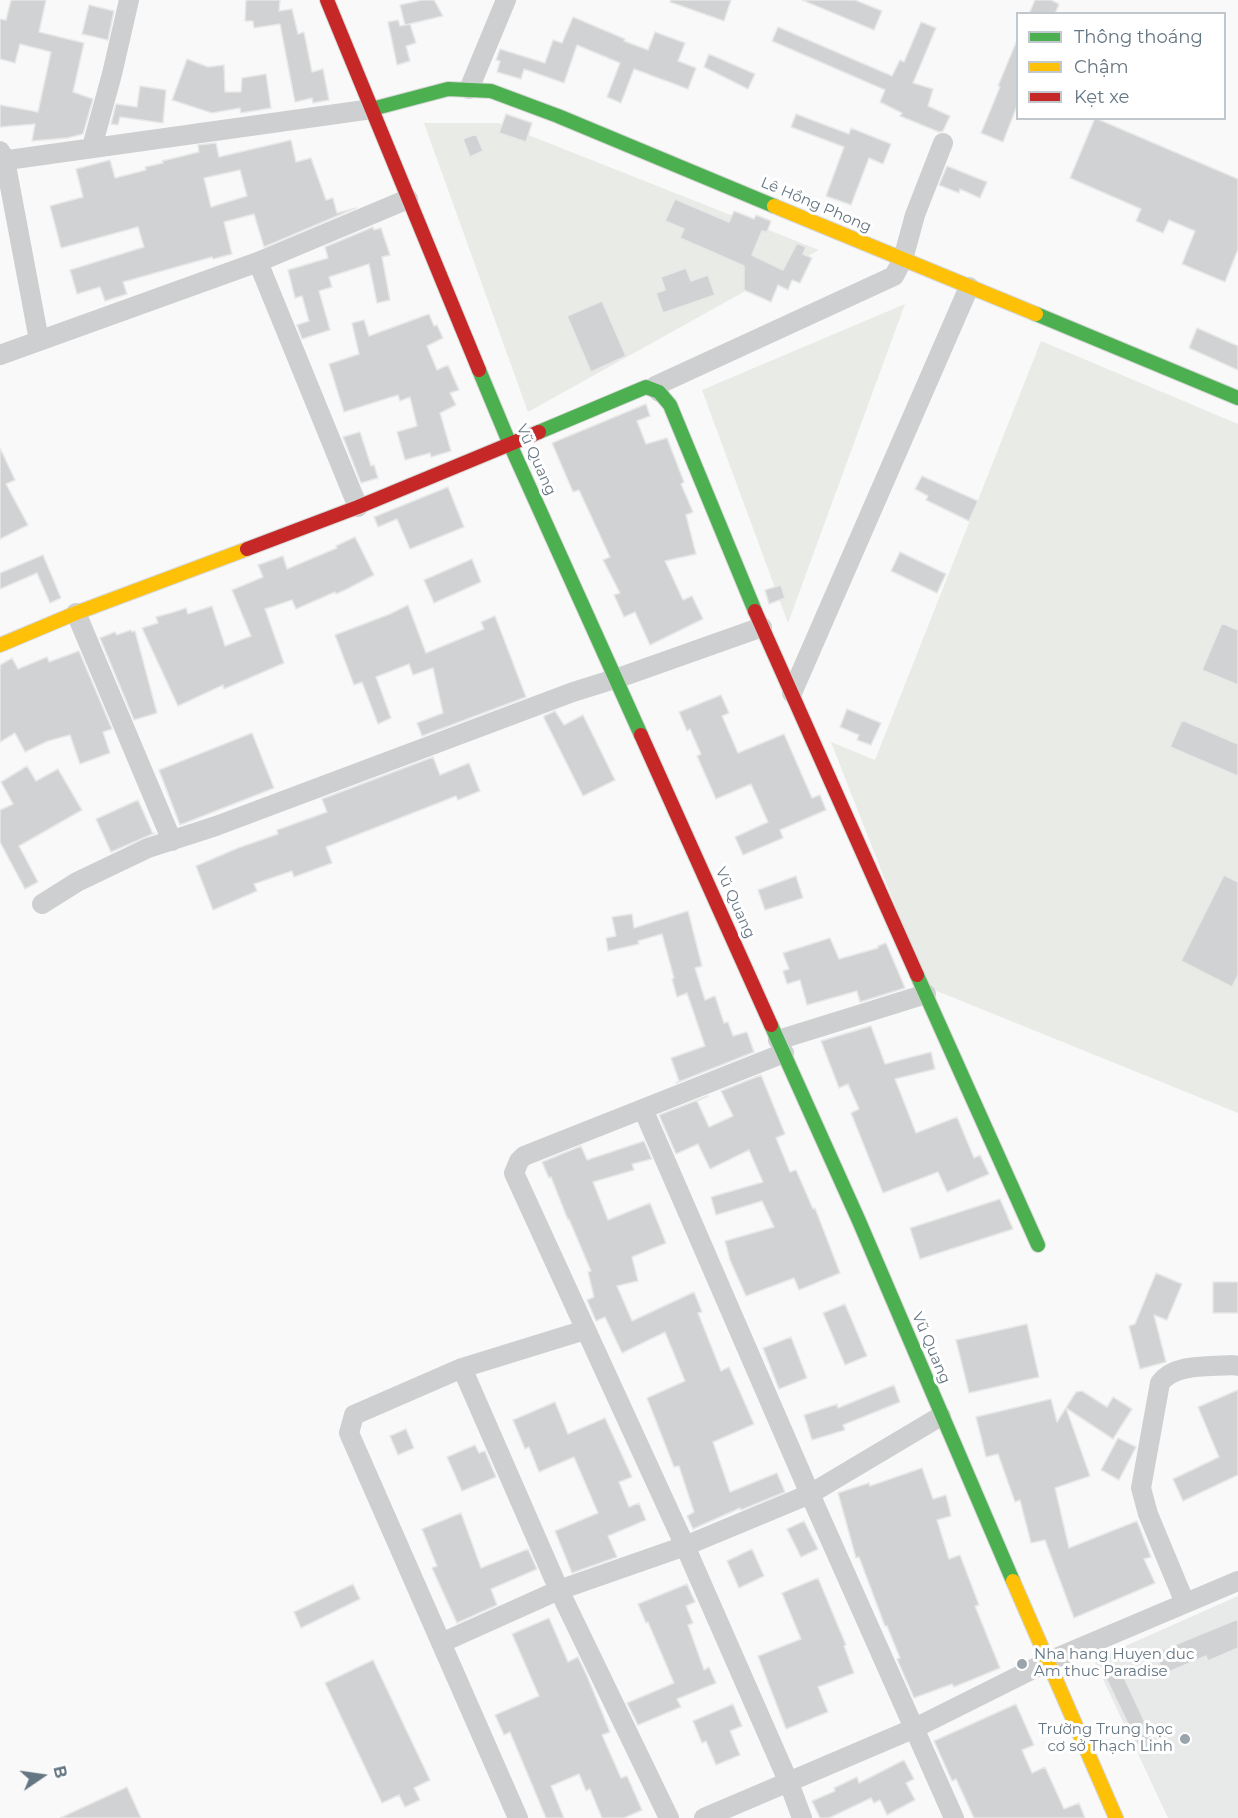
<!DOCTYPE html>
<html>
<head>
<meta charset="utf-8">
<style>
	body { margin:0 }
	#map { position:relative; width:1238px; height:1818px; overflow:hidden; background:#f9f9f9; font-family:Montserrat,sans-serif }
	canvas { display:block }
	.legend { position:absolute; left:1016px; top:12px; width:210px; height:108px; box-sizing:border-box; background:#fff; border:2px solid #c1c8cd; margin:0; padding:8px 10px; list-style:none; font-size:18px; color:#657683 }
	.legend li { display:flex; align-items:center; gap:12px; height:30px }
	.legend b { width:30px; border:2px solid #c1c8cd }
	.north { position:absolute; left:12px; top:1746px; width:60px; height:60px; -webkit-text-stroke:4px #fff; paint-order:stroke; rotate:77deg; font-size:16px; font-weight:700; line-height:24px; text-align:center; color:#657683 }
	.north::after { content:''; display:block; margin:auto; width:21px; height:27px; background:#657683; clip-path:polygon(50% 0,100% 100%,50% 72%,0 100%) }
</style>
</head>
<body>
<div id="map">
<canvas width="1238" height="1818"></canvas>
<ul class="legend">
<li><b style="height:8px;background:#4caf50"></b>Thông thoáng</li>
<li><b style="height:8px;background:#ffc107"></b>Chậm</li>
<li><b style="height:8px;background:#c62828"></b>Kẹt xe</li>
</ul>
<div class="north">B</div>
</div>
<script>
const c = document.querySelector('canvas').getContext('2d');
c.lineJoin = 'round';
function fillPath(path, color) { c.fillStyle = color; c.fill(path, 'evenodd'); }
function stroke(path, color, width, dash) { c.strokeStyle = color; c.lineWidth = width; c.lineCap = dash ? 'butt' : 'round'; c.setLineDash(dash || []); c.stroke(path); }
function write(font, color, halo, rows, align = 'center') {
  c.font = font + ' Montserrat,sans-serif'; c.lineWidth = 6; c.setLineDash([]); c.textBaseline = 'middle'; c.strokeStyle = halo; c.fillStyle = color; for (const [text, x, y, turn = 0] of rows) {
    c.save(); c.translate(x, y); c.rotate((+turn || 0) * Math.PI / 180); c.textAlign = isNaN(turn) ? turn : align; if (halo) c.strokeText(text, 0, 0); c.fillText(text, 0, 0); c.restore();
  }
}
const built = new Path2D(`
	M 1238,1596 L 1238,1818 L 1168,1818 L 1094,1660 Z`);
const green = new Path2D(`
	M 424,123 L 498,123 L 819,250 L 528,412 Z
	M 905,304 L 788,623 L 702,390 Z
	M 1041,341 L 1238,424 L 1238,1113 L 927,987 L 831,742 L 875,760 Z`);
const building = new Path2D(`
	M 11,0 L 46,0 L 39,32 L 84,43 L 73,92 L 93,99 L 83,134 L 67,138 L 32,141 L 35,124 L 0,127 L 0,105 L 38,112 L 51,52 L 20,44 L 15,63 L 0,59 L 0,19 L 6,20 Z
	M 246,0 L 280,0 L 279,11 L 292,9 L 298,34 L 304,32 L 312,72 L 323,69 L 329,100 L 313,103 L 312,98 L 295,102 L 280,24 L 254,28 L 253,21 L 245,21 Z
	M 422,0 L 434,0 L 443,16 L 405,25 L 400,5 Z
	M 671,0 L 731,0 L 724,21 L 670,2 Z
	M 802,0 L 855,0 L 882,11 L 874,30 Z
	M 1035,0 L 1051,0 L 1059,4 L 1055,14 L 1029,14 Z
	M 89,5 L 114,11 L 108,40 L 82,34 Z
	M 573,17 L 625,39 L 624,41 L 648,50 L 655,32 L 685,43 L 678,61 L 696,68 L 688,89 L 634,69 L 621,103 L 607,97 L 620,63 L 577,45 L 564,83 L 524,69 L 521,79 L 497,72 L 500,61 L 496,60 L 500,49 L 545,63 L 553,40 L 562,43 Z
	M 398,20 L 400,26 L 410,24 L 416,43 L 406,46 L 410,61 L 397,65 L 388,22 Z
	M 921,22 L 936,28 L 913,83 L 933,89 L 928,106 L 950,116 L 943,131 L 939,132 L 900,116 L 902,113 L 880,102 L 885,90 L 772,41 L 778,27 L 892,76 L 900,60 L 904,62 Z
	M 1017,40 L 1017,106 L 1003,142 L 981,133 L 1000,87 L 998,86 Z
	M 709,54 L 755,74 L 748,89 L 704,67 Z
	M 187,59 L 208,67 L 224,65 L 225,92 L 241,92 L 242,78 L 266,74 L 271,108 L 241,113 L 240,108 L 212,113 L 172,100 Z
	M 140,86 L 166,90 L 163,123 L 120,117 L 118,125 L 111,124 L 116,104 L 137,107 Z
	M 506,114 L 532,123 L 526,142 L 499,133 Z
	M 796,114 L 849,134 L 851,128 L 891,144 L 883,164 L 869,158 L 851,205 L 826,196 L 844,147 L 791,127 Z
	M 1095,118 L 1238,179 L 1238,249 L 1225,282 L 1182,264 L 1195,231 L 1169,220 L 1163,233 L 1136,221 L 1141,209 L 1070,178 Z
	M 476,134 L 483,151 L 470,157 L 463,139 Z
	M 291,140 L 296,162 L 311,158 L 326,200 L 333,198 L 337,213 L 356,208 L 264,247 L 254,214 L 224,222 L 232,254 L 213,259 L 212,257 L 123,282 L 127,294 L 105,301 L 100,287 L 77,294 L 70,270 L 144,247 L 138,227 L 61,248 L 50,206 L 83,197 L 76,169 L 110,160 L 115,178 L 146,170 L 145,167 L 163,163 L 162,161 L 199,152 L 198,145 L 216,143 L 219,157 ZM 240,170 L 247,196 L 211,207 L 204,178 Z
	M 947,166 L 987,182 L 980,198 L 960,189 L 959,193 L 939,185 Z
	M 675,199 L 729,222 L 734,211 L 754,219 L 756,215 L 771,221 L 767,232 L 762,231 L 752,255 L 783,270 L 797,243 L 806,247 L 803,254 L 812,258 L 800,283 L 792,280 L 788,290 L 778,285 L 771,302 L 744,290 L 744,266 L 680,238 L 684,229 L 665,221 Z
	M 373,227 L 374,230 L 381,228 L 390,255 L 382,257 L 390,300 L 377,303 L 369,264 L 329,277 L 332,287 L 319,291 L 330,330 L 302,339 L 297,325 L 309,321 L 302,296 L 295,298 L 288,270 L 328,258 L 325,247 Z
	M 686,268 L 691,281 L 708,275 L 715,295 L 663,313 L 656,293 L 665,290 L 661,277 Z
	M 602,301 L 626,356 L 591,372 L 567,316 Z
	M 429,314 L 434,326 L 437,325 L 443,338 L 427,346 L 437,370 L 448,365 L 459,390 L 450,393 L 456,405 L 440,413 L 451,451 L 431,457 L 430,453 L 405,460 L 397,432 L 417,426 L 410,397 L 400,401 L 398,395 L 344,412 L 329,364 L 359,354 L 352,323 L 364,320 L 369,336 Z
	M 1197,328 L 1238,346 L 1238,370 L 1189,348 Z
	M 646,404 L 650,416 L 637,421 L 646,444 L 667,438 L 684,482 L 681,484 L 693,512 L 686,515 L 696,554 L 665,561 L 683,600 L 692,596 L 703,619 L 650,645 L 635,612 L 624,617 L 614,595 L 620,593 L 603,560 L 610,557 L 579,490 L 573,492 L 552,443 Z
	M 360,432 L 371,466 L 374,465 L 378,478 L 361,483 L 343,437 Z
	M 0,448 L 15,480 L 6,484 L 28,525 L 0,539 Z
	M 922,476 L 978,501 L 969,521 L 926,500 L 928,496 L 915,489 Z
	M 448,487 L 464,527 L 410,549 L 397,519 L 378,527 L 374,517 Z
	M 355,537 L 374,575 L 347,589 L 336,594 L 335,592 L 296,609 L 292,600 L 265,609 L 284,663 L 224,689 L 223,685 L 178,706 L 142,628 L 158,623 L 156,617 L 174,612 L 186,608 L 188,614 L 212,606 L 225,646 L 251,636 L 232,590 L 263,577 L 258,565 L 283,556 L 287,569 L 337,548 L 336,546 Z
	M 900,552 L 946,574 L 937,593 L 891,571 Z
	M 43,555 L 61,598 L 50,603 L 37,573 L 0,589 L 0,573 Z
	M 472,559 L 481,582 L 434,603 L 424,580 Z
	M 781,585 L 785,598 L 769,604 L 765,590 Z
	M 408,605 L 426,653 L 484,629 L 481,622 L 495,616 L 526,697 L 422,736 L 417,723 L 443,713 L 433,668 L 413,675 L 409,664 L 376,677 L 391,718 L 378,724 L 362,682 L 354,685 L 335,635 L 390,614 Z
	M 1222,623 L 1238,630 L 1238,685 L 1202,670 Z
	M 131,630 L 132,632 L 135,631 L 157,713 L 134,720 L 100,638 L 115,632 L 117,635 Z
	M 79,651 L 112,729 L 103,732 L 110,753 L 80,764 L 70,735 L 48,741 L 25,752 L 15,733 L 0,742 L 0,665 L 12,658 L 18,669 L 47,657 L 49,662 Z
	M 721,695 L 729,713 L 722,716 L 738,753 L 784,734 L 812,798 L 820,795 L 826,810 L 780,830 L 783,838 L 743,855 L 735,837 L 768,822 L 751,784 L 716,799 L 697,756 L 701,754 L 690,729 L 687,731 L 679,712 Z
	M 847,709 L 881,723 L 871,745 L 857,740 L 859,735 L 840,727 Z
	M 555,711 L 564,725 L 583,715 L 615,780 L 583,796 L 544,718 L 544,716 Z
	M 1182,720 L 1238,744 L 1238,776 L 1170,747 Z
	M 252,733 L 274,788 L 180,825 L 159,770 Z
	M 433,757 L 440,775 L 469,763 L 480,791 L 458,800 L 456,796 L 326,847 L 332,863 L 294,877 L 292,871 L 254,884 L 257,891 L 213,910 L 196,866 L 238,848 L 278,834 L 277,830 L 327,812 L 322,799 Z
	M 27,766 L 36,781 L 58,769 L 82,810 L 19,846 L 38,882 L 25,889 L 0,842 L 0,810 L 13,804 L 1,782 Z
	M 138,800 L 153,834 L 155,833 L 111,852 L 96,819 Z
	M 1224,875 L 1238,882 L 1238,975 L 1232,987 L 1181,961 Z
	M 796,876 L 803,898 L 765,910 L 758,890 Z
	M 688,911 L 702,966 L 695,968 L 705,1000 L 715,996 L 724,1023 L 728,1022 L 733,1036 L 747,1032 L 754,1052 L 676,1083 L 679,1081 L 671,1058 L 705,1046 L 687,993 L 677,997 L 672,979 L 674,978 L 662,934 L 638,941 L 639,944 L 608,951 L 606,938 L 616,936 L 612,917 L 632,914 L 634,928 Z
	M 830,938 L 839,959 L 878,948 L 878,946 L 886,943 L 905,988 L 860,1002 L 857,991 L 807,1005 L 800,980 L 787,984 L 783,971 L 789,969 L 783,953 Z
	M 871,1026 L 885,1064 L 931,1052 L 935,1069 L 895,1079 L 916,1133 L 957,1117 L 974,1158 L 980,1155 L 989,1174 L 947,1192 L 938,1172 L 883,1193 L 851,1113 L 859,1109 L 848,1084 L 839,1088 L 821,1041 Z
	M 761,1075 L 785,1134 L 776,1138 L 790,1172 L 796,1170 L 813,1209 L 815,1208 L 840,1273 L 799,1290 L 794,1278 L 746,1296 L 730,1260 L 725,1241 L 774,1227 L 762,1201 L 716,1215 L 711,1197 L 763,1182 L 749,1150 L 710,1169 L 698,1144 L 676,1154 L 659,1115 L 708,1096 L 697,1101 L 709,1127 L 733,1116 L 721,1091 Z
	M 644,1141 L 652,1159 L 632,1164 L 634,1170 L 593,1182 L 608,1220 L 650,1203 L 666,1243 L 632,1257 L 638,1281 L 617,1286 L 632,1321 L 694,1292 L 702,1312 L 698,1313 L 721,1371 L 729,1367 L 754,1424 L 713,1442 L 730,1492 L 777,1473 L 785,1492 L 741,1510 L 740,1508 L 693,1529 L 687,1516 L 694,1512 L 679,1466 L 674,1467 L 647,1398 L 685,1381 L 665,1332 L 622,1353 L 605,1317 L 596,1321 L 587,1300 L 594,1297 L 588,1272 L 591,1271 L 569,1219 L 568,1220 L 551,1177 L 549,1178 L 542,1162 L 581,1146 L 587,1160 Z
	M 1000,1199 L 1013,1229 L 920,1259 L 910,1228 Z
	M 1156,1273 L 1182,1284 L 1167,1320 L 1154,1315 L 1166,1362 L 1140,1369 L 1129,1326 L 1135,1324 Z
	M 1213,1282 L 1238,1282 L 1238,1313 L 1213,1313 Z
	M 845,1304 L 867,1356 L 845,1365 L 823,1313 Z
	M 1027,1324 L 1039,1377 L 969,1393 L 956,1340 Z
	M 791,1337 L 807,1378 L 779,1389 L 763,1348 Z
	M 894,1385 L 900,1402 L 843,1425 L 845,1430 L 812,1440 L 804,1415 L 837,1404 L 838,1408 Z
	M 1238,1390 L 1238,1475 L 1183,1501 L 1173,1479 L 1219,1457 L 1198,1407 Z
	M 1082,1391 L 1107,1407 L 1113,1397 L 1132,1409 L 1113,1439 L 1066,1408 L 1090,1476 L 1055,1488 L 1069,1548 L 1137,1521 L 1151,1557 L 1144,1559 L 1155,1583 L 1074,1618 L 1045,1540 L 1031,1543 L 1020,1500 L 1015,1502 L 998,1454 L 986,1457 L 976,1417 L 1051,1399 L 1057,1422 L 1076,1392 Z
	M 555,1402 L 568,1434 L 605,1418 L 632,1477 L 619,1482 L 629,1507 L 639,1503 L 646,1520 L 608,1536 L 617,1557 L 572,1573 L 555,1531 L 598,1513 L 574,1457 L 539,1472 L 529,1447 L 525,1449 L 513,1420 Z
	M 406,1429 L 414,1448 L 398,1455 L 390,1436 Z
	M 1118,1438 L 1136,1447 L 1119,1480 L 1101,1470 Z
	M 475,1445 L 479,1453 L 485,1451 L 496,1477 L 462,1491 L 447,1457 Z
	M 922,1468 L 933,1499 L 946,1495 L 951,1516 L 937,1520 L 949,1559 L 960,1555 L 979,1605 L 975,1606 L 1000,1668 L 954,1687 L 952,1684 L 914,1698 L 897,1659 L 900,1658 L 887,1626 L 885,1626 L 859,1557 L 856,1558 L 838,1493 L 869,1483 L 870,1486 Z
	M 461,1513 L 481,1568 L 528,1549 L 537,1569 L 491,1589 L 497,1605 L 457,1623 L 432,1568 L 437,1566 L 422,1529 Z
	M 804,1521 L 818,1549 L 801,1557 L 787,1529 Z
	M 752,1549 L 764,1576 L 739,1588 L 727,1561 Z
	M 818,1578 L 846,1645 L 844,1646 L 854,1673 L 818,1687 L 828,1712 L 786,1729 L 758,1656 L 801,1639 L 782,1593 Z
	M 353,1584 L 360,1599 L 301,1628 L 294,1612 Z
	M 687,1584 L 695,1602 L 686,1606 L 693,1623 L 688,1625 L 704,1670 L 709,1667 L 716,1683 L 677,1699 L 681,1707 L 638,1725 L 627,1703 L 674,1683 L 648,1622 L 646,1623 L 638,1604 Z
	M 549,1618 L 568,1662 L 578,1657 L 587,1676 L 610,1732 L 602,1735 L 621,1778 L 627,1776 L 642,1810 L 624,1818 L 602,1818 L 590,1789 L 586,1791 L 579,1774 L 551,1786 L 564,1818 L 546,1818 L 510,1732 L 504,1735 L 495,1715 L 539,1696 L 512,1634 Z
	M 1238,1619 L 1238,1648 L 1208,1661 L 1206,1656 L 1164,1674 L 1155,1653 Z
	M 373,1660 L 430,1780 L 414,1788 L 420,1800 L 405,1807 L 399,1795 L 382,1803 L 325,1683 Z
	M 1121,1671 L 1156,1746 L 1142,1753 L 1106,1678 Z
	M 733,1704 L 742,1726 L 730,1731 L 740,1755 L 716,1765 L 706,1741 L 702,1743 L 693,1721 Z
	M 1016,1704 L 1034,1745 L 1022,1750 L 1032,1773 L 1045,1767 L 1064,1809 L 1079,1803 L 1085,1818 L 974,1818 L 956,1779 L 952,1781 L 934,1741 Z
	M 904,1760 L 914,1779 L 906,1783 L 915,1800 L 887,1815 L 880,1800 L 874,1803 L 871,1798 L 829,1818 L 820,1818 L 812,1801 L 835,1791 L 834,1788 L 857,1777 L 859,1783 Z
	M 127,1787 L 141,1818 L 60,1818 Z`);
const street = new Path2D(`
	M 469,89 L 506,0
	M 92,147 L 112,74 L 129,0
	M 0,151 L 5,160 L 39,340
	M 0,161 L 372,109
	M 258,262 L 358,507
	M 0,355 L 258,262 L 408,199
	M 659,392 L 655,386 L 894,276 L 903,259 L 915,215 L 943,143
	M 76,613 L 172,841
	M 792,693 L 969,287
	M 42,904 L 77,882 L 148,848 L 216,826 L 573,692 L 621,677 L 762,627
	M 778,1040 L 926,994
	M 784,1053 L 524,1156 L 519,1161 L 514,1173 L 685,1546 L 789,1783 L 802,1818
	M 643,1109 L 810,1494 L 954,1818
	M 462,1368 L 559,1590 L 669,1818
	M 1185,1603 L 1148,1514 L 1141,1488 L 1160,1383 C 1175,1363 1208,1367 1232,1365 L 1238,1366
	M 441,1643 L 559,1590 L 685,1546 L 810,1494 L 941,1416
	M 518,1818 L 349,1433 L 354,1415 L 462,1368 L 585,1330
	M 704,1818 L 915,1728 L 1049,1661 L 1238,1581`);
const fast = new Path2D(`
	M 372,109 L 448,89 L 491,91 L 558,116 L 774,206
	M 1036,314 L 1238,398
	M 479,370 L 509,442 L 641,735
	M 539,432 L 646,387 L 659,392 L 670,405 L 755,611
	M 917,975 L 1038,1245
	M 771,1025 L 859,1221 L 1013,1581`);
const slow = new Path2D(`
	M 774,206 L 1036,314
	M 0,645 L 76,613 L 247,549
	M 1013,1581 L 1116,1818`);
const jam = new Path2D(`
	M 327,0 L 479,370
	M 247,549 L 358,507 L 539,432
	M 755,611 L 917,975
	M 641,735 L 771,1025`);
const markers = [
	[1022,1664,6,"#99a4ac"],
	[1185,1739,6,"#99a4ac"]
];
const streetNames = [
	["Lê Hồng Phong",816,205,23],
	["Vũ Quang",536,460,66],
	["Vũ Quang",735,903,66],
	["Vũ Quang",931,1348,67]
];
const poiNames = [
	["Nha hang Huyen duc",1034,1655],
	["Am thuc Paradise",1034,1672],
	["Trường Trung học",1173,1730,"right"],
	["cơ sở Thạch Linh",1173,1747,"right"]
];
fillPath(built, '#e8e9e9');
fillPath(green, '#e8ebe6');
fillPath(building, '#d0d2d3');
stroke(building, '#e8e8e8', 1.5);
stroke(fast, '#d5d6d7', 16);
stroke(slow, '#d5d6d7', 16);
stroke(jam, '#d5d6d7', 16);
stroke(street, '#cecfd0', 20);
stroke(fast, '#4caf50', 14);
stroke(slow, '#ffc107', 14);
stroke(jam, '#c62828', 14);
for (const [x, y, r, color] of markers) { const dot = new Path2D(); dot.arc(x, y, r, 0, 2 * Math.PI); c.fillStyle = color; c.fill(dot); stroke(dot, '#fff', 2); }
write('15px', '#657683', '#fff', streetNames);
write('15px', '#657683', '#fff', poiNames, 'left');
</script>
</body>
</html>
